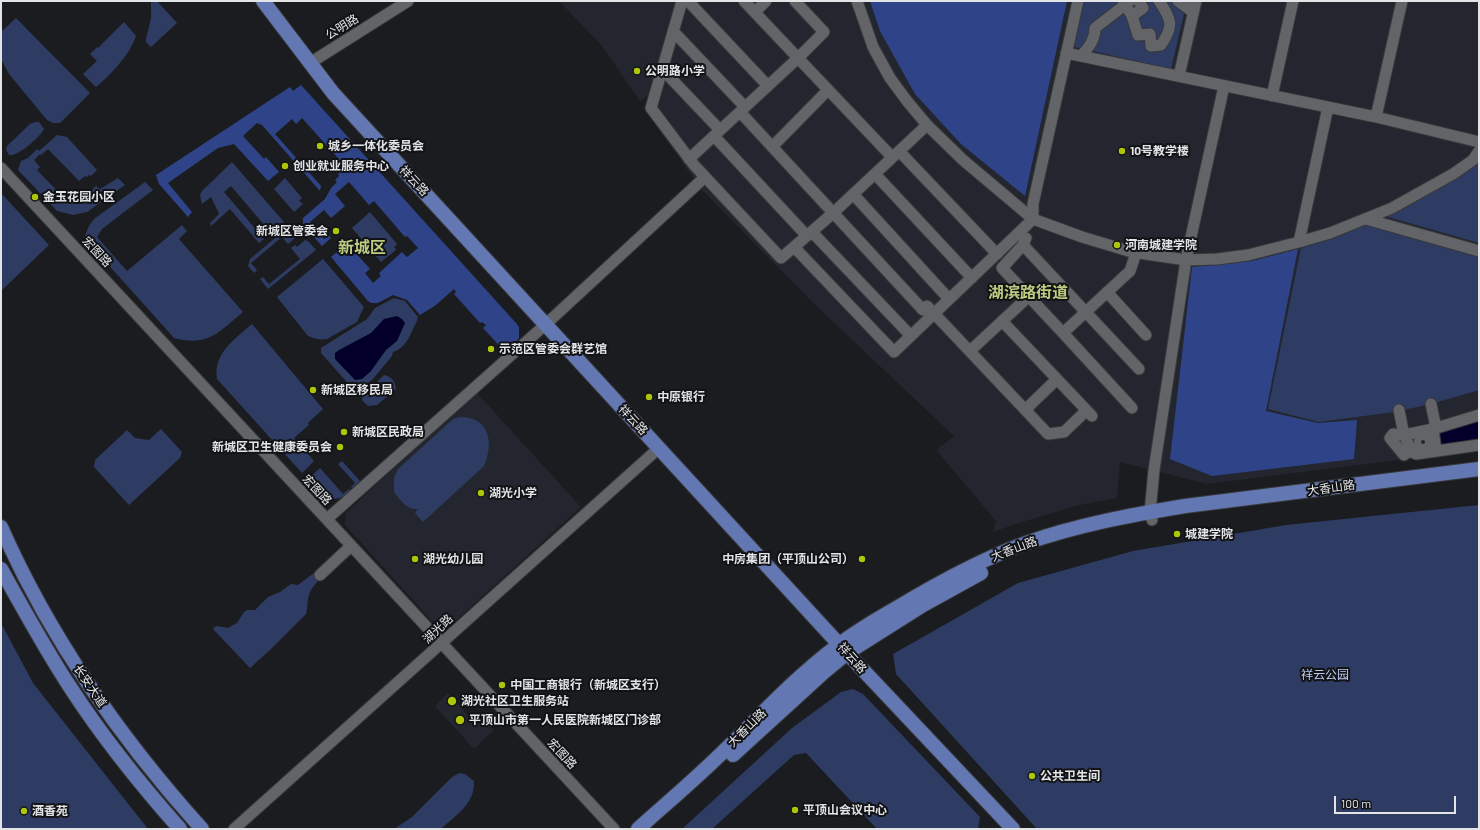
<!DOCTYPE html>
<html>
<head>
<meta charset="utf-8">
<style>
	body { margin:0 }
	#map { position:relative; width:1480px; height:830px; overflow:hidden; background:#1b1c1f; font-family:Barlow,sans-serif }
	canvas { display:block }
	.frame { position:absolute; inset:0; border:2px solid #e3e4e6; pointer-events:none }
	.scale { position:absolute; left:1334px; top:796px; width:122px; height:18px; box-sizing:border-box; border:2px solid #e3e4e6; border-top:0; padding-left:5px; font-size:12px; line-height:14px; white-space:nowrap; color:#e3e4e6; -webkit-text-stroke:3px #121316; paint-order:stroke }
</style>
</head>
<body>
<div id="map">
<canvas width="1480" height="830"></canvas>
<div class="frame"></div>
<div class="scale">100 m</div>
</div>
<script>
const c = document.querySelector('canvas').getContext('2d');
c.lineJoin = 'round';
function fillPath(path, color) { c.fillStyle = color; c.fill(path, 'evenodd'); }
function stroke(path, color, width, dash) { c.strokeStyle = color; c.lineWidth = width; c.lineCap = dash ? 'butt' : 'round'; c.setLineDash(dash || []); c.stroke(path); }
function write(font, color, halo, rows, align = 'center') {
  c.font = font + ' Barlow,"Noto Sans SC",sans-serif'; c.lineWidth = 4; c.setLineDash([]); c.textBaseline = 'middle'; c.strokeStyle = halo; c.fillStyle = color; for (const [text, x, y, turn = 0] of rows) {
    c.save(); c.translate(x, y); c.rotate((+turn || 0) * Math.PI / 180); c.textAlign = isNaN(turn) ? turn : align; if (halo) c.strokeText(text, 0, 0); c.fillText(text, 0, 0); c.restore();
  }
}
const built = new Path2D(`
	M 559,1 L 1479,1 L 1479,450 L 1207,484 L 1120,462 L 1117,498 L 1080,505 L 1022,522 L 993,532 L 996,521 L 936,450 L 954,436 L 812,302 L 700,188 L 647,111 L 649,95 L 640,101 L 602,46 Z
	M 477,393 L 581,507 L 454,622 L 432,621 L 345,525 L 346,513 L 381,480 Z
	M 448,693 L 475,723 L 482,717 L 494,730 L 474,749 L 435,706 Z`);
const green = new Path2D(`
	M 151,1 L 157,1 L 177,23 L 151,47 L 146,42 L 146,39 L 151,18 Z
	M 1081,1 L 1187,1 L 1171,69 L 1070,46 Z
	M 16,18 L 90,93 L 60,123 L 53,123 L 47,120 L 9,74 L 1,59 L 1,32 Z
	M 124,22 L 136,36 C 130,54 111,75 96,87 L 83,74 L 97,61 L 90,54 L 97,47 L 98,48 Z
	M 35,122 L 39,122 L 44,129 C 40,137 18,157 9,155 L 6,150 L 7,146 L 30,124 Z
	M 57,135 L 67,137 L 97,170 L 91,176 L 89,175 L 87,177 L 85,176 L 79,181 L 48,149 L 41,155 L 40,154 L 34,160 L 40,167 L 37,170 L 64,198 L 68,194 L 78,204 L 96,186 L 100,189 L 118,178 L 125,185 L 87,212 L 73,215 L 57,211 L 18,170 L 21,161 L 28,158 L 37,149 L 39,151 Z
	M 1479,160 L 1479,243 L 1385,216 Z
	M 232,162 L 284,222 L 271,233 L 231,186 L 224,192 L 264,239 L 259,243 L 230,209 L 211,226 L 210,223 L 219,214 L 211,197 L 202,204 L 200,195 L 202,191 Z
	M 285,178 L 302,198 L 299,201 L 303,204 L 294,212 L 274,189 Z
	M 145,182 L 153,190 L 102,229 L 97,237 L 127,271 L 182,225 L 187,231 L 179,239 L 243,312 C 219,332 208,347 174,338 L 87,241 L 85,235 L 89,226 L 94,219 Z
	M 1,193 L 49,245 L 1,291 Z
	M 370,212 L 397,244 L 394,247 L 396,250 L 381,262 L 352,228 Z
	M 293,223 L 301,233 L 288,244 L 282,237 L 251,263 L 257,270 L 254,273 L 248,266 L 250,259 Z
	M 1368,224 L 1479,256 L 1479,390 L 1431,404 L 1394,412 L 1319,422 L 1268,409 L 1301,248 L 1333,238 Z
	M 305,240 L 309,242 L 316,250 L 268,289 L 260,279 L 263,277 L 269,284 L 300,259 L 291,248 L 295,245 L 297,247 Z
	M 323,259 L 364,307 L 357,322 L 327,339 C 320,340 315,339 308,336 L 277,297 Z
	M 394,298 L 405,301 L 418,317 L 417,321 C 411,332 407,348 393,352 L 392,356 L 372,380 L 359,390 L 353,389 L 321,353 L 321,348 L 367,319 L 375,308 Z
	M 252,324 L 323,409 L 308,423 L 309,425 L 294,438 L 314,461 L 302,473 L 217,379 C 213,353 235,339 252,324 Z
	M 384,375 C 392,377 395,381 396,389 L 377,405 L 368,406 L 362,400 L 363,395 Z
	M 460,417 C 490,417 494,443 484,466 L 423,522 L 415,513 L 418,509 C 408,511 400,500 394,492 L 394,478 L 398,469 L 453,419 Z
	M 161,429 L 182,452 L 180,458 L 129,505 L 94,467 L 95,460 L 127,430 L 135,438 L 149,440 Z
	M 342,461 L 360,481 L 352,488 L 351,487 L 355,483 L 338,464 Z
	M 320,468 L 343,494 L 349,489 L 351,490 C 341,499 339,499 325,499 L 308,479 Z
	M 1479,505 L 1479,829 L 1037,829 L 896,674 L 893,654 L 1018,583 L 1133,551 L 1286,525 Z
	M 314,573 L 320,579 C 316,583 311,588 309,595 C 307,600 308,607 306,614 L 271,649 L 250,668 L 213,629 L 216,626 L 228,628 L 237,623 L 244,612 L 247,610 L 255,610 L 268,597 L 280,592 L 291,584 L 298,585 Z
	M 1,623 L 33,683 L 148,829 L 1,829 Z
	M 853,689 L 863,694 L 980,817 L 978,829 L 877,829 L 806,753 L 794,755 L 712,829 L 682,829 L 792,728 L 841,692 Z
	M 459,773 L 465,774 L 474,781 C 475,804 457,814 441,829 L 394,829 L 412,817 L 452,777 Z`);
const forest = new Path2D(`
	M 870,1 L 1067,1 L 1025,196 L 961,144 L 915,94 L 880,31 Z
	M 301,85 L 516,323 L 519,327 L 519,338 L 506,353 L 483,328 L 486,325 L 482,322 L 480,323 L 454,294 L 456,292 L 454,289 L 436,305 L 420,315 L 407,300 L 393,295 L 378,303 L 371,303 L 368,301 L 331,257 L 347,243 L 370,269 L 365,273 L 373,283 L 381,276 L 379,273 L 402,252 L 407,257 L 418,248 L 407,236 L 405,237 L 374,201 L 369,205 L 349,182 L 335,194 L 345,206 L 331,218 L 324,210 L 310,222 L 324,239 L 329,235 L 331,238 L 322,246 L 303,225 L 303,218 L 325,199 L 331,188 L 337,182 L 335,180 L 339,176 L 338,174 L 346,167 L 302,118 L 296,124 L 292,119 L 275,134 L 321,186 L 320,191 L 262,125 L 257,123 L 243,136 L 264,159 L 266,157 L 279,172 L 268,181 L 234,144 L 218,148 L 168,183 L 192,212 L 188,217 L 159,184 L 156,175 L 290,87 L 293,91 Z
	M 1298,249 L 1266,411 L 1318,423 L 1357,420 L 1354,459 L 1212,476 L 1170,459 L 1192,267 L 1252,261 Z`);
const water = new Path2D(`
	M 397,316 L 402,319 L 405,323 L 397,341 L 386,350 L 371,371 L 362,379 L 355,380 L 335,359 L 335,353 L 339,350 L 371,333 L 384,319 Z
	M 1479,418 L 1479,442 L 1439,448 L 1435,431 Z`);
const minor = new Path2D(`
	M 682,1 L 651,108 L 694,165 L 781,258 L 794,247
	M 688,1 L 768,86
	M 744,1 L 798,58 L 824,32 L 795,1
	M 857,1 L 873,47 L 890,78 L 907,101 L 927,125 L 963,160 L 1033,219 L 1082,237 L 1132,252 L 1186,260 L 1217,259 L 1248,255 L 1299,242 L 1330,233 L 1392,208 L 1453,174 L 1473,160 L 1479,151
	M 1123,1 L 1132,16 L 1138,35 L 1150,34 L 1151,46 L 1161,45 C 1174,26 1172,20 1159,1
	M 1178,1 L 1193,12
	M 755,12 L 766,1
	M 1132,16 L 1143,8 L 1140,3
	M 673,31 L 745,107
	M 1066,53 L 1376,117 L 1479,142
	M 1081,56 C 1089,47 1095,40 1095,28 L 1130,1
	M 310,63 L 408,1
	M 663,70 L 720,130
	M 1179,76 L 1196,1
	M 1272,96 L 1293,1
	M 740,112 L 923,310 L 927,306 L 1048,434 L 1064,432 L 1086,411
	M 1376,117 L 1402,1
	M 927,125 L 832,214 L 794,247 L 894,352 L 1033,219 L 1033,204 L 1078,1
	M 714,136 L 807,236
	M 772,147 L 828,90
	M 899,151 L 997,254
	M 689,159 L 798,58 L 892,157
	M 1,168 L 614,829
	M 875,174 L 972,278
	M 853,194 L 949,299
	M 1366,219 L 1479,251
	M 812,232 L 911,336
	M 1026,238 L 1023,245 L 1139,369
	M 1299,242 L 1328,107
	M 1023,245 L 1002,268 L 1063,333 L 1130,271 L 1136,253
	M 1107,292 L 1146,335
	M 1002,321 L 1092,416
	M 1063,333 L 1132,408
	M 970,351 L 1028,297
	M 1431,404 L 1436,428
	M 1025,410 L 1057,379
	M 1399,410 L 1404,435 L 1393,434 L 1390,438 L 1404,455 L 1411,450
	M 1479,415 L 1433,429 L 1404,435 L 1412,452 L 1416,454 L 1479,445
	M 1433,429 L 1436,451
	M1419.5 442a3.5 3.5 0 1 1 7 0a3.5 3.5 0 1 1-7 0Z
	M 327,519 L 545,325 L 705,177
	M 1152,520 L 1150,512 L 1154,470 L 1186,260 L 1224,86
	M 320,575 L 351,546
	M 234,829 L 659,448`);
const major = new Path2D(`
	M 263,1 L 333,93 L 847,653 L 1013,829
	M 1,527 C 50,638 121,739 202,829
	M 1,569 C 24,610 46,651 72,690 C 104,739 141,785 180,829
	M 733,755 L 824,672 L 847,653 L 923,605 L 981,573
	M 638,829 C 668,802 699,776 727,748 C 763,713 797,676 837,646 C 856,631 877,619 898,607 C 938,583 982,559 1026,543 C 1077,525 1131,515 1185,506 L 1479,469`);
const markers = [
	[637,71,4,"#aec60a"],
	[320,146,4,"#aec60a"],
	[1122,151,4,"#aec60a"],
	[285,166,4,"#aec60a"],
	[35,197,4,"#aec60a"],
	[336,231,4,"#aec60a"],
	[1117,245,4,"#aec60a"],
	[491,349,4,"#aec60a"],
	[313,390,4,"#aec60a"],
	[649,397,4,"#aec60a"],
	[344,432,4,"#aec60a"],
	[340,447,4,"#aec60a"],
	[481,493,4,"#aec60a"],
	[1177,534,4,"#aec60a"],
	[415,559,4,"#aec60a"],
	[862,559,4,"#aec60a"],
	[502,685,4,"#aec60a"],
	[452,701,5,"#aec60a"],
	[460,720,5,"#aec60a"],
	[1032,776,4,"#aec60a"],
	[795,810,4,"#aec60a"],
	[24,811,4,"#aec60a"]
];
const streetNames = [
	["公明路",342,27,-32],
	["祥云路",414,181,47],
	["宏图路",97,252,47],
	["祥云路",633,420,47],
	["大香山路",1331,488,-8],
	["宏图路",317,490,47],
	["大香山路",1014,549,-21],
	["湖光路",438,629,-43],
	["祥云路",852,658,48],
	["长安大道",90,686,56],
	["大香山路",747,728,-45],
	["宏图路",562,754,47]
];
const poiNames = [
	["公明路小学",645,71],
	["城乡一体化委员会",328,146],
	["10号教学楼",1130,151],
	["创业就业服务中心",293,166],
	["金玉花园小区",43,197],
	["新城区管委会",328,231,"right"],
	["河南城建学院",1125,245],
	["示范区管委会群艺馆",499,349],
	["新城区移民局",321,390],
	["中原银行",657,397],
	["新城区民政局",352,432],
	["新城区卫生健康委员会",332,447,"right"],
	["湖光小学",489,493],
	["城建学院",1185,534],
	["湖光幼儿园",423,559],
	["中房集团（平顶山公司）",854,559,"right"],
	["中国工商银行（新城区支行）",510,685],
	["湖光社区卫生服务站",461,701],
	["平顶山市第一人民医院新城区门诊部",469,720],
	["公共卫生间",1040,776],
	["平顶山会议中心",803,810],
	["酒香苑",32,811]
];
const parkNames = [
	["祥云公园",1325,675]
];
const districtNames = [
	["新城区",362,248],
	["湖滨路街道",1028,293]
];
fillPath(built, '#23262e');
fillPath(green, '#2e3c64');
fillPath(forest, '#2f4488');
fillPath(water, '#02002b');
stroke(minor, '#37383a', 13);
stroke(major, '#37383a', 16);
stroke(minor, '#626467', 11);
stroke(major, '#6377b2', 14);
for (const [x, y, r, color] of markers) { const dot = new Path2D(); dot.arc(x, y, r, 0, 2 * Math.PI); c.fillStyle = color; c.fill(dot); stroke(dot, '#121316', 1.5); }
write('12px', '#e3e4e6', '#121316', streetNames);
write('bold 12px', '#e3e4e6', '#121316', poiNames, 'left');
write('12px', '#bbcbf3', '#121316', parkNames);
write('bold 16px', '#bccc80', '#121316', districtNames);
</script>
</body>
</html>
